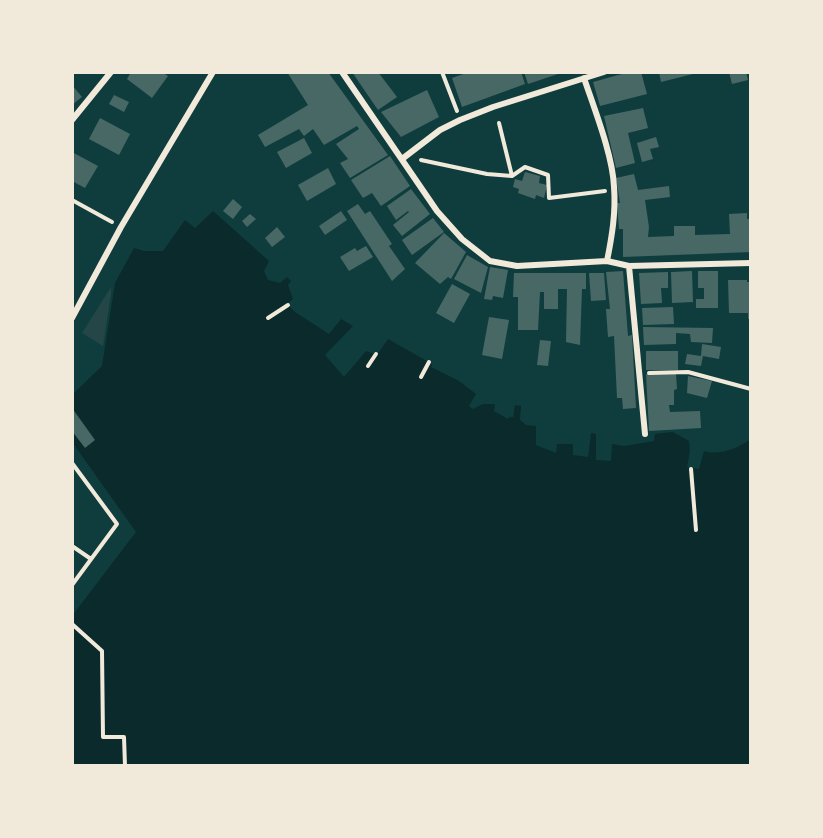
<!DOCTYPE html>
<html>
<head>
<meta charset="utf-8">
<style>
	body { margin:0 }
	#map { position:relative; width:823px; height:838px; overflow:hidden; background:#0f3d3e; font-family:Commissioner,sans-serif }
	canvas { display:block }
	.frame { position:absolute; inset:0; border:74px solid #f1e9da; pointer-events:none }
</style>
</head>
<body>
<div id="map">
<canvas width="823" height="838"></canvas>
<div class="frame"></div>
</div>
<script>
const c = document.querySelector('canvas').getContext('2d');
c.lineJoin = 'round';
function fillPath(path, color) { c.fillStyle = color; c.fill(path, 'evenodd'); }
function stroke(path, color, width, dash) { c.strokeStyle = color; c.lineWidth = width; c.lineCap = dash ? 'butt' : 'round'; c.setLineDash(dash || []); c.stroke(path); }
const green = new Path2D(`
	M 111,287 L 111,294 L 103,346 L 82,333 Z`);
const water = new Path2D(`
	M 213,211 L 269,261 L 264,271 L 268,280 L 280,283 L 287,277 L 291,281 L 288,285 L 293,299 L 287,304 L 295,312 L 329,334 L 341,319 L 353,326 L 325,355 L 344,377 L 366,351 L 377,355 L 388,339 L 432,364 L 431,367 L 459,381 L 476,394 L 469,406 L 473,409 L 483,404 L 495,404 L 494,411 L 508,419 L 509,417 L 513,417 L 515,405 L 521,406 L 520,420 L 526,425 L 536,426 L 536,445 L 556,453 L 557,444 L 573,444 L 573,455 L 588,457 L 591,433 L 596,434 L 596,460 L 611,461 L 612,444 L 624,446 L 654,441 L 655,434 L 673,432 L 689,441 L 690,451 L 687,467 L 699,469 L 704,451 C 720,456 738,448 751,439 L 751,766 L 72,766 L 72,616 L 136,532 L 72,442 L 72,395 L 102,366 L 115,283 L 134,248 L 144,251 L 163,251 L 185,220 L 195,228 Z`);
const building = new Path2D(`
	M 131,72 L 162,72 L 168,76 L 152,98 L 127,79 Z
	M 287,72 L 328,72 L 388,155 L 350,178 L 340,163 L 348,159 L 336,144 L 359,129 L 357,126 L 324,145 L 313,129 L 304,136 L 299,129 L 265,147 L 258,135 L 308,105 Z
	M 352,72 L 378,72 L 397,97 L 378,110 Z
	M 469,72 L 521,72 L 525,84 L 462,107 L 452,78 Z
	M 524,72 L 564,72 L 528,84 Z
	M 629,72 L 641,72 L 647,94 L 600,106 L 593,82 Z
	M 659,72 L 697,72 L 697,73 L 661,82 Z
	M 729,72 L 746,72 L 748,80 L 732,84 Z
	M 72,85 L 82,97 L 72,105 Z
	M 427,90 L 439,117 L 401,137 L 381,112 Z
	M 114,95 L 129,102 L 124,112 L 109,104 Z
	M 643,108 L 648,128 L 628,133 L 635,163 L 616,168 L 604,116 Z
	M 100,118 L 130,134 L 119,155 L 89,139 Z
	M 656,137 L 659,147 L 650,149 L 653,159 L 642,162 L 637,143 Z
	M 304,138 L 312,153 L 286,168 L 277,152 Z
	M 72,152 L 98,166 L 85,188 L 72,181 Z
	M 390,156 L 410,186 L 381,206 L 372,193 L 363,198 L 351,180 Z
	M 328,168 L 336,184 L 307,201 L 298,185 Z
	M 525,172 L 540,176 L 539,183 L 547,185 L 544,198 L 536,195 L 535,199 L 518,193 L 519,189 L 513,187 L 515,179 L 522,181 Z
	M 634,174 L 638,190 L 669,186 L 670,197 L 645,200 L 649,227 L 648,237 L 674,236 L 674,226 L 695,226 L 695,235 L 730,234 L 729,214 L 747,213 L 747,219 L 751,219 L 751,252 L 623,257 L 623,229 L 619,229 L 617,203 L 620,203 L 616,178 Z
	M 411,189 L 430,214 L 402,236 L 393,225 L 409,212 L 408,211 L 396,220 L 387,206 Z
	M 233,199 L 242,207 L 233,219 L 223,211 Z
	M 358,204 L 365,214 L 370,211 L 392,244 L 389,246 L 405,269 L 392,281 L 347,211 Z
	M 341,211 L 347,220 L 325,235 L 319,226 Z
	M 250,214 L 256,219 L 247,227 L 242,221 Z
	M 433,218 L 444,232 L 412,255 L 402,240 Z
	M 277,227 L 285,237 L 272,247 L 265,238 Z
	M 444,233 L 466,252 L 451,279 L 448,277 L 440,284 L 415,263 Z
	M 366,246 L 373,257 L 349,271 L 340,257 L 355,248 L 357,251 Z
	M 467,255 L 488,267 L 481,293 L 454,279 Z
	M 490,267 L 508,270 L 503,298 L 493,296 L 492,300 L 484,299 Z
	M 623,271 L 628,336 L 632,335 L 636,408 L 623,409 L 622,398 L 617,398 L 614,336 L 608,337 L 606,309 L 610,309 L 606,272 Z
	M 692,271 L 693,302 L 672,303 L 671,272 Z
	M 698,271 L 718,271 L 718,308 L 696,308 L 696,299 L 704,299 L 704,288 L 698,288 Z
	M 668,272 L 668,288 L 661,288 L 662,303 L 641,304 L 639,273 Z
	M 514,273 L 586,273 L 586,289 L 582,289 L 580,345 L 566,342 L 567,289 L 558,289 L 558,309 L 544,309 L 544,292 L 540,292 L 538,330 L 518,330 L 518,297 L 513,297 Z
	M 589,273 L 604,273 L 606,300 L 591,301 Z
	M 728,280 L 747,280 L 747,282 L 751,282 L 751,319 L 748,319 L 748,313 L 729,313 Z
	M 452,284 L 470,294 L 454,323 L 436,313 Z
	M 673,307 L 674,324 L 643,325 L 642,308 Z
	M 489,317 L 509,320 L 502,359 L 482,355 Z
	M 643,327 L 713,328 L 712,343 L 691,342 L 690,334 L 676,333 L 676,344 L 644,345 Z
	M 540,340 L 551,341 L 548,366 L 537,365 Z
	M 702,344 L 721,347 L 719,359 L 703,356 L 701,366 L 685,364 L 687,354 L 701,356 Z
	M 646,351 L 678,351 L 678,370 L 646,370 Z
	M 646,374 L 676,374 L 677,389 L 674,390 L 674,405 L 669,405 L 670,412 L 700,411 L 701,428 L 649,431 Z
	M 688,376 L 712,381 L 707,398 L 687,393 Z
	M 72,408 L 95,440 L 85,448 L 72,431 Z`);
const path = new Path2D(`
	M 442,72 L 457,111
	M 499,123 L 512,176
	M 421,160 L 487,174 L 512,176 L 525,167 L 548,175 L 549,198 L 605,191
	M 72,200 L 112,222
	M 268,318 L 288,305
	M 368,366 L 376,354
	M 649,373 L 688,372 L 751,389
	M 421,377 L 429,362
	M 72,463 L 117,524 L 72,585
	M 691,469 L 696,530
	M 72,546 L 91,559
	M 72,624 L 102,651 L 103,737 L 124,737 L 125,766`);
const minor = new Path2D(`
	M 342,72 L 437,211 L 462,239 L 490,261 L 517,266 L 607,261 L 629,266 L 751,263
	M 584,78 C 594,108 613,156 614,187 C 616,212 612,236 607,261
	M 72,120 L 111,72
	M 402,159 L 440,130 L 460,120 L 493,107 L 604,72
	M 629,266 L 645,434
	M 72,318 L 121,227 L 213,72`);
fillPath(green, '#244646');
fillPath(water, '#0a2a2b');
fillPath(building, '#486865');
stroke(path, '#f1e9da', 4);
stroke(minor, '#f1e9da', 6);
</script>
</body>
</html>
